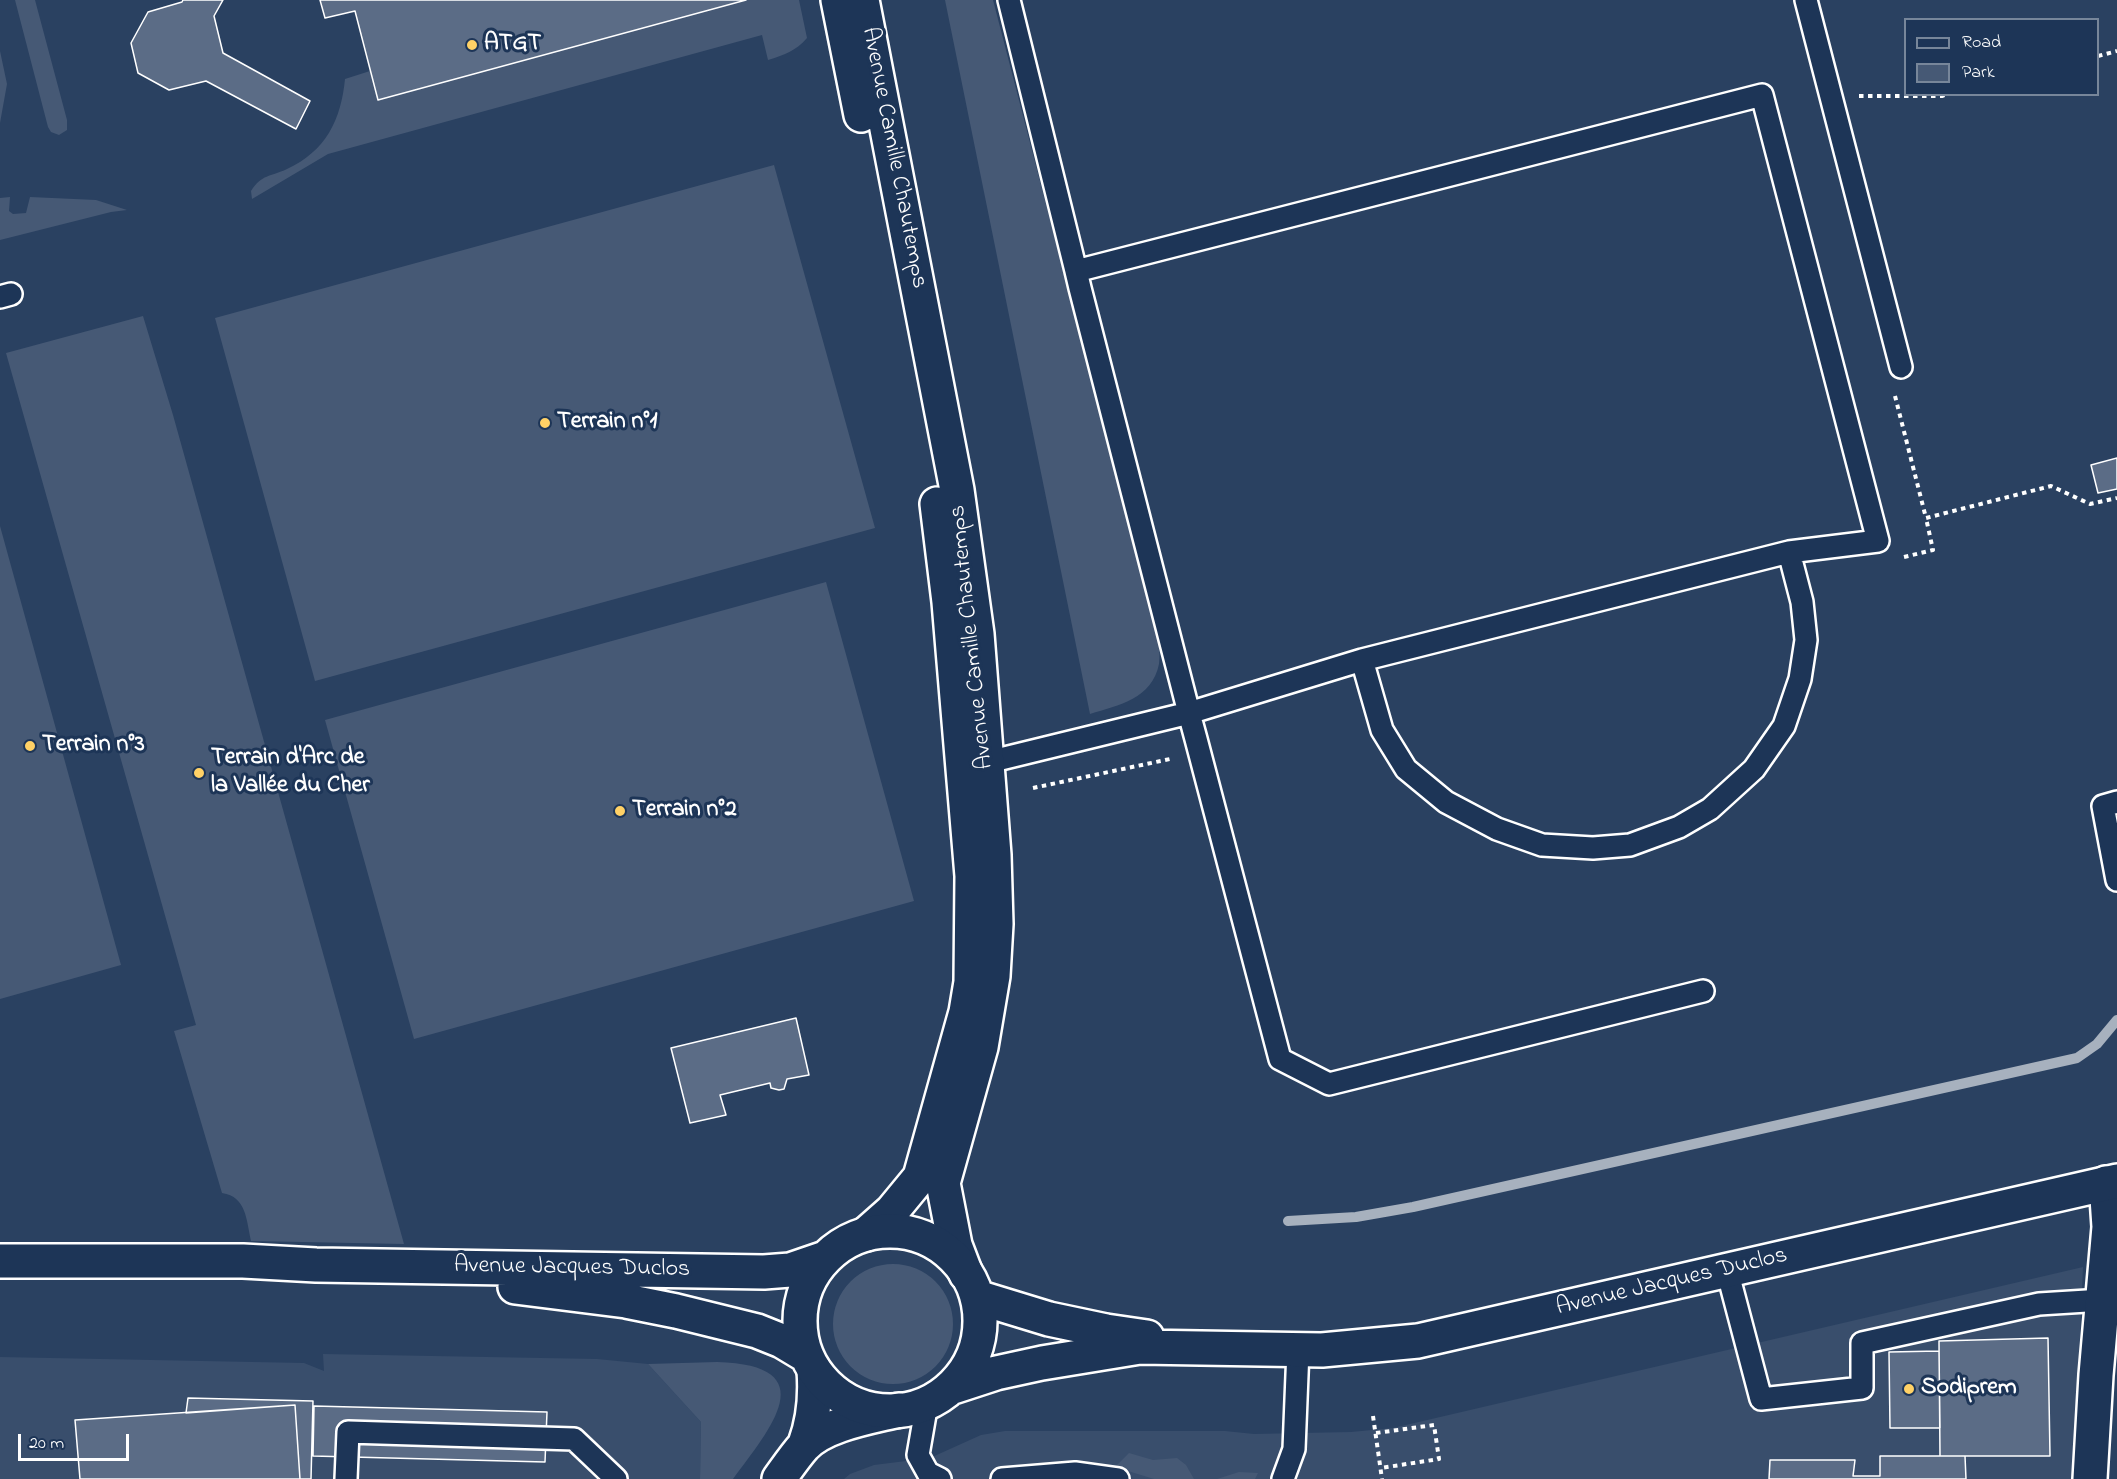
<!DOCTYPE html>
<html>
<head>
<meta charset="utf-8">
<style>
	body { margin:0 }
	#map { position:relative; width:2117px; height:1479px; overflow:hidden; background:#2a4161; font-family:"Indie Flower",sans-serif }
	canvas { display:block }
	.legend { position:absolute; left:1904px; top:18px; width:195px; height:78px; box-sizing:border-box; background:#1d3557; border:2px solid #77869a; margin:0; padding:8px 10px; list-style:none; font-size:18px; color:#fff }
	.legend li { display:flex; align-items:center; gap:12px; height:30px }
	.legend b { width:30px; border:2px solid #77869a }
	.scale { position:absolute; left:18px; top:1434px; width:111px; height:27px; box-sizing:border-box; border:3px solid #fff; border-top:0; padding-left:8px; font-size:18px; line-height:21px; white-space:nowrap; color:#fff; -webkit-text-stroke:4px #1d3557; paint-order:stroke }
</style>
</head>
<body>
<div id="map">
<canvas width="2117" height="1479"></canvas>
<ul class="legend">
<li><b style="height:8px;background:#1d3557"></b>Road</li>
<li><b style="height:16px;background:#465975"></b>Park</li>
</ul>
<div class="scale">20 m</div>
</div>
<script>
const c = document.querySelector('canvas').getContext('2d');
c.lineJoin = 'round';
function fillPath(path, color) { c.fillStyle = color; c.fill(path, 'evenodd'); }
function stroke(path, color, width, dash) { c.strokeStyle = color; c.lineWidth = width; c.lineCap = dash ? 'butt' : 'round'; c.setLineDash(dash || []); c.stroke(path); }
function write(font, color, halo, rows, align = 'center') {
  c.font = font + ' "Indie Flower",sans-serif'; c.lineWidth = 6; c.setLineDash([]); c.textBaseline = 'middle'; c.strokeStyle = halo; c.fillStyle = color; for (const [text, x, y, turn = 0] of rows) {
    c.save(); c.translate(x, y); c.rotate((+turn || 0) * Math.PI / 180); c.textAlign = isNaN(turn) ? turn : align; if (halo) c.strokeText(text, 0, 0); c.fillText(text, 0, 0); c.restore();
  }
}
const built = new Path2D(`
	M 2083,1267 L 2074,1479 L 844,1479 L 850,1474 L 874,1465 L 930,1458 L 981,1435 L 1005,1431 L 1225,1431 L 1254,1434 L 1351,1432 L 1393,1428 Z
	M 323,1354 L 597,1359 L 648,1364 L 701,1422 L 700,1479 L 0,1479 L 0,1357 L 304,1363 L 324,1371 Z`);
const green = new Path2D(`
	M 15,0 L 35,0 L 67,120 L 67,130 L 59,135 L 51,132 L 48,127 Z
	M 746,0 L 799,0 L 807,38 C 796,51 784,55 768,60 L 762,35 L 328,154 L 252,199 L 251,191 C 262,174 270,177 287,169 C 326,151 341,120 345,79 L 370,71 L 378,100 Z
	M 945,0 L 993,0 L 1159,640 C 1159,647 1160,656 1159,664 C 1152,699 1119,705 1090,714 Z
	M 0,51 L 7,84 L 0,123 Z
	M 774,165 L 875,528 L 315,681 L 215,318 Z
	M 10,197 L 9,211 L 13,214 L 26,213 L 30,197 L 96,200 L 127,210 L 111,212 L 0,240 L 0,198 Z
	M 143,316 L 173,415 L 404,1244 L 251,1241 C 246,1220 247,1197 222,1193 L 174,1031 L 196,1025 L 6,353 Z
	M 0,526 L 121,965 L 0,999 Z
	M 826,582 L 914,901 L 414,1039 L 325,720 Z
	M833 1324a60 60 0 1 1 120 0a60 60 0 1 1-120 0Z
	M 717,1362 C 826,1365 770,1429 733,1479 L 700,1479 L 701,1422 L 648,1364 Z
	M 1129,1453 L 1153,1460 L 1177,1458 L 1186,1465 L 1194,1479 L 1154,1479 L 1115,1467 Z
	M 1239,1472 L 1258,1473 L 1255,1479 L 1217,1479 Z`);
const stream = new Path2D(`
	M 1288,1221 L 1356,1217 L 1413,1207 L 2077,1058 L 2097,1044 L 2117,1020`);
const building = new Path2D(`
	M 183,0 L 223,0 L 214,16 L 223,53 L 310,101 L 296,129 L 206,81 L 169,90 L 138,73 L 131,43 L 148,12 L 182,2 Z
	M 320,0 L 746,0 L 378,100 L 355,11 L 325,18 Z
	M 2117,458 L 2117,489 L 2098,493 L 2091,465 Z
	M 796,1018 L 809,1075 L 787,1079 L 784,1089 L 779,1090 L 771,1088 L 770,1083 L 720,1095 L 726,1115 L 690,1123 L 671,1048 Z
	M 2048,1338 L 2050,1456 L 1940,1456 L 1939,1341 Z
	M 1939,1351 L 1940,1428 L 1890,1428 L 1889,1352 Z
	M 188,1398 L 313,1401 L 311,1479 L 300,1479 L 295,1405 L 186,1413 Z
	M 295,1405 L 300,1479 L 80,1479 L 75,1420 Z
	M 314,1406 L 547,1412 L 545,1462 L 313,1456 Z
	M 1880,1456 L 1965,1456 L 1966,1479 L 1769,1479 L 1770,1460 L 1855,1460 L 1853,1476 L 1880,1476 Z`);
const path = new Path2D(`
	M 2098,56 L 2117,51
	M 1859,96 L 1942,96 L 1948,94
	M 1895,396 L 1926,518 L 2051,486 L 2090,504 L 2117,498
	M 1904,557 L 1933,550 L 1926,518
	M 1033,788 L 1170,759
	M 1373,1416 L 1382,1479
	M 1376,1433 L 1434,1425 L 1439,1459 L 1381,1468`);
const lane = new Path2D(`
	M 1009,0 L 1076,271
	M 1806,0 L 1901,367
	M 0,297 L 11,294
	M 1362,660 L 1382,730 L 1406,769 L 1446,802 L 1497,829 L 1542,845 L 1593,848 L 1630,845 L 1679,827 L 1710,809 L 1754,769 L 1784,726 L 1800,679 L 1806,640 L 1802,602 L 1789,552
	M 976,765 L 1189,713 L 1362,660 L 1789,552 L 1878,541 L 1762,95 L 1076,271 L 1080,288 L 1189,713 L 1196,739 L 1280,1059 L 1329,1084 L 1703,991
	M 2117,802 L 2103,806 L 2117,880
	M 1727,1270 L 1761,1399 L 1862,1388 L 1862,1343 L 2039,1304 L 2103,1300
	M 927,1403 L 918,1455 L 928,1473 L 940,1479
	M 346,1479 L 348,1432 L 574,1439 L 616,1479
	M 1002,1479 L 1075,1473 L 1118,1479
	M 1283,1479 L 1294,1449 L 1298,1350`);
const street = new Path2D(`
	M 838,0 L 861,115
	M 862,0 L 957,490 L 977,634 L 994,855 L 996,924 L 993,976 L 981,1047 L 943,1183 L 955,1245 L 966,1274
	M 866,1234 L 892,1211 L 920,1177 L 966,1012 L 971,982 L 972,876 L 949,602 L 937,504
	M 805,1444 C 814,1420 816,1396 814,1370
	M 779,1479 C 787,1468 795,1456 804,1446 C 825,1424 871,1417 899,1410
	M 2090,1479 L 2096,1375 L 2109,1227 L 2106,1183`);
const primary = new Path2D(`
	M800 1321a90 90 0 1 1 180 0a90 90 0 1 1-180 0Z
	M 0,1261 L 243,1261 L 316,1265 L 764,1272 L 790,1270 L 825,1258
	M 515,1287 L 626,1301 L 676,1311 L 757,1331 L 782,1341 L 807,1356
	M 977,1297 L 1049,1319 L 1106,1331 L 1147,1337
	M 950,1388 L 996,1373 L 1042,1363 L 1140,1347 L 1322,1350 L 1418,1341 L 2117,1181`);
const markers = [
	[472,45,6,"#ffd166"],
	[545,423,6,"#ffd166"],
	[30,746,6,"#ffd166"],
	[199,773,6,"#ffd166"],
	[620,811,6,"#ffd166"],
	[1909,1389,6,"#ffd166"]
];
const poiNames = [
	["ATGT",484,45],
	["Terrain n°1",557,423],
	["Terrain n°3",42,746],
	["Terrain d'Arc de",211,759],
	["la Vallée du Cher",211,787],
	["Terrain n°2",632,811],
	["Sodiprem",1921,1389]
];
const streetNames = [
	["Avenue Camille Chautemps",893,158,79],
	["Avenue Camille Chautemps",973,637,-96],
	["Avenue Jacques Duclos",572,1269,1],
	["Avenue Jacques Duclos",1672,1283,-13]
];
fillPath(built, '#394e6c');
fillPath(green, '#465975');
stroke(stream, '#a7b1be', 10);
fillPath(building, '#5b6c86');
stroke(building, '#fff', 1.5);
stroke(lane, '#fff', 26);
stroke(street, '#fff', 38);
stroke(primary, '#fff', 38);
stroke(path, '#fff', 4, [4.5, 4.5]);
stroke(lane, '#1d3557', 21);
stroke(street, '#1d3557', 33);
stroke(primary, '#1d3557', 33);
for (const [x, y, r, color] of markers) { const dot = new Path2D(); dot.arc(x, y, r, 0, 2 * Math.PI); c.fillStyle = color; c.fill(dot); stroke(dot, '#1d3557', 2); }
write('bold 24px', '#fff', '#1d3557', poiNames, 'left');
write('24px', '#fff', '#1d3557', streetNames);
</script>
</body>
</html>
